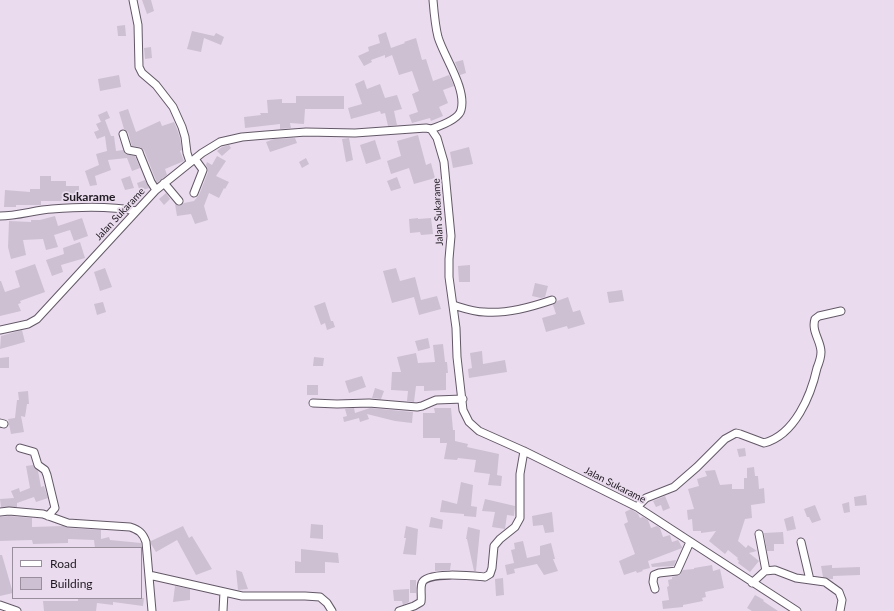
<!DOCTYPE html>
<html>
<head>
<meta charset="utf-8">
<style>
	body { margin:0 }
	#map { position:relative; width:894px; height:611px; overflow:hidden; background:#eadcee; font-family:Lato,sans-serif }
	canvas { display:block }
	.legend { position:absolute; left:12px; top:547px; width:130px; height:52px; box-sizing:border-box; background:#eadcee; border:1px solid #998e9c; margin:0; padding:5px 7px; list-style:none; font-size:12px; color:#1f1a21 }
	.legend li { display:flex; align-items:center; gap:8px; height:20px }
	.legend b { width:20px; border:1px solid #998e9c }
</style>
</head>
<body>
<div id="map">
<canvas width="894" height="611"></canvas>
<ul class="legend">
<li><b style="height:5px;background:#fff"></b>Road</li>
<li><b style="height:11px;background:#cdc0d2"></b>Building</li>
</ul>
</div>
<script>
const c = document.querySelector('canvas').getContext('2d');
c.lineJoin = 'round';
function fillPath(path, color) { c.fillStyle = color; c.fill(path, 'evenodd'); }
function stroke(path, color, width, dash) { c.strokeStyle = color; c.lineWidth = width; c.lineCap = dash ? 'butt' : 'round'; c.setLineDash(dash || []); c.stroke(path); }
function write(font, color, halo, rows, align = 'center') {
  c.font = font + ' Lato,sans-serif'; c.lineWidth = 3.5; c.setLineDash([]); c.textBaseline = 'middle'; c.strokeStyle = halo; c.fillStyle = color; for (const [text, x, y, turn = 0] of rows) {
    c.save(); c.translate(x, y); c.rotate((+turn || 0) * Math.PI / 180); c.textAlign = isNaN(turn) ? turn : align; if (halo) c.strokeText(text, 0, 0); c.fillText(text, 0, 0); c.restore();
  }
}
const building = new Path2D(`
	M 142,0 L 151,0 L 154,11 L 147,14 Z
	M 125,25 L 126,36 L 118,36 L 117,26 Z
	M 192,31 L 214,36 L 216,33 L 224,37 L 221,45 L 204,38 L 201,52 L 187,49 Z
	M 386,32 L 391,48 L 405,43 L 404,42 L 416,38 L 422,60 L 426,59 L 433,81 L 449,75 L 454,86 L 443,90 L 448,103 L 439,107 L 443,116 L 431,121 L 430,118 L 412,123 L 409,115 L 418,112 L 412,94 L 419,91 L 412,71 L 399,75 L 392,55 L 385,58 L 385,55 L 371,60 L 372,62 L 364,66 L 358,56 L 369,51 L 368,47 L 380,43 L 378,35 Z
	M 151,47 L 152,58 L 145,59 L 144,48 Z
	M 463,60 L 466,73 L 460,75 L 455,62 Z
	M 119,75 L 121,87 L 100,91 L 98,79 Z
	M 364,80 L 367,89 L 380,84 L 385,98 L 397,95 L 402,109 L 394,111 L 397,125 L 388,126 L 385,113 L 381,114 L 380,111 L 351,119 L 348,108 L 362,104 L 355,84 Z
	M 296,96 L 344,96 L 344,109 L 305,109 L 304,124 L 290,123 L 291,128 L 280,129 L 280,124 L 245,128 L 244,117 L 261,115 L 260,113 L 268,113 L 267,100 L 282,99 L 282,103 L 296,103 Z
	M 128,109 L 136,132 L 160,121 L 162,126 L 174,122 L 177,129 L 180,138 L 182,150 L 180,151 L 184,161 L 165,169 L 167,175 L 157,183 L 144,150 L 140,147 L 132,146 L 128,132 L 124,129 L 119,112 Z
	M 107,111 L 110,118 L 105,120 L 111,136 L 114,136 L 116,151 L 123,150 L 125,154 L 135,156 L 140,168 L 132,171 L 127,158 L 108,160 L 111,170 L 95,176 L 97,185 L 90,186 L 85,171 L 99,165 L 96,154 L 107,151 L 105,136 L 97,139 L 94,132 L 99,130 L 96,124 L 103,121 L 101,122 L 98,115 Z
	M 418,135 L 426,165 L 431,163 L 435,178 L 414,184 L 409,168 L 391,174 L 387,161 L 401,156 L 397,141 Z
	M 295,138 L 297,143 L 270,152 L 266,142 L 274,139 Z
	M 349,138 L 353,160 L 346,162 L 342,139 Z
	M 375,140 L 381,159 L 366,164 L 360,145 Z
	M 229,145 L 231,148 L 222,156 L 217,151 L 222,147 Z
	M 469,147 L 473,164 L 453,168 L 450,152 Z
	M 217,156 L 226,161 L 216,176 L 229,182 L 225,189 L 224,188 L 219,198 L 209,193 L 204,206 L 208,220 L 195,224 L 191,214 L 177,216 L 175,204 L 179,206 L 184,203 L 194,201 L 199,195 L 208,172 L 208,169 L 206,165 L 207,162 L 212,165 Z
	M 306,158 L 309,164 L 302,168 L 299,162 Z
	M 40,176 L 51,176 L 51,181 L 66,181 L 66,186 L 79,186 L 79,198 L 67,199 L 67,201 L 41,201 L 41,205 L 16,205 L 16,207 L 4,207 L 5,190 L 30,192 L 30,189 L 40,189 Z
	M 130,176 L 134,188 L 125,190 L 121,179 Z
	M 397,177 L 401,188 L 391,191 L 387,181 Z
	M 145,180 L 149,188 L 140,191 L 137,183 Z
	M 166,193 L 170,199 L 164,205 L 159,199 Z
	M 55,216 L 58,226 L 82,218 L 88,236 L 74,241 L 70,230 L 54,235 L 58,247 L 46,250 L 43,239 L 23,240 L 26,255 L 11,259 L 8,247 L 9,221 L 31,222 L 31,220 L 40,220 Z
	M 418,218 L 418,219 L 431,218 L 433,234 L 421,235 L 420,232 L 410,233 L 409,219 Z
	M 80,242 L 85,258 L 61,265 L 63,272 L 52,276 L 46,260 L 64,254 L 63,248 Z
	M 35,264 L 45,292 L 20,301 L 21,303 L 18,304 L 21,311 L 0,316 L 0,281 L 1,281 L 5,292 L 20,287 L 15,271 Z
	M 470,265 L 470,282 L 459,282 L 458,266 Z
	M 105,268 L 112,287 L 100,291 L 94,272 Z
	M 396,268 L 400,281 L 415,277 L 421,300 L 437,296 L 441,309 L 419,315 L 414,297 L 392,303 L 383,271 Z
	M 535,283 L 548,286 L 545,297 L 541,298 L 532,296 Z
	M 622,290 L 624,301 L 609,303 L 607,292 Z
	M 568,297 L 573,312 L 580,310 L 585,324 L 568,329 L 567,326 L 546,332 L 542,318 L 556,314 L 553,305 L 557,301 Z
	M 103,302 L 106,312 L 97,315 L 94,304 Z
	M 325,302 L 331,321 L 333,321 L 335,327 L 327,330 L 325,323 L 321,325 L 314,306 Z
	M 22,330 L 25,342 L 0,349 L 1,336 Z
	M 428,338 L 430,348 L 418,351 L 415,341 Z
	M 443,344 L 445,362 L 447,362 L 448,373 L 446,373 L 446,390 L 424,391 L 424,386 L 416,386 L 414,402 L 407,401 L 408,391 L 391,390 L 392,372 L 401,372 L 397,357 L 416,353 L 418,363 L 435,362 L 433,345 Z
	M 482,351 L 483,364 L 505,360 L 507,372 L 469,378 L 468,369 L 472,368 L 470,353 Z
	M 9,357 L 9,368 L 0,368 L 0,358 Z
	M 314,357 L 324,358 L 323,366 L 313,366 Z
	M 362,376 L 366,387 L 349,393 L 345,381 Z
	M 307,385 L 318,385 L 318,395 L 307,395 Z
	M 375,388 L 384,391 L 381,399 L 372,398 Z
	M 28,391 L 29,404 L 27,404 L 25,417 L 21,416 L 24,432 L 11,434 L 8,419 L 15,418 L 17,400 L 19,400 L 18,392 Z
	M 354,408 L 355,413 L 370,408 L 413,412 L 412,423 L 395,421 L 367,414 L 369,419 L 360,422 L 359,418 L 344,422 L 343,417 L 347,416 L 345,409 Z
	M 434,408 L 451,408 L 453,430 L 455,430 L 455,441 L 468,444 L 467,447 L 499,454 L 497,475 L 502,476 L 501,486 L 488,485 L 490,474 L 474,472 L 476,460 L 458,458 L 457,460 L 444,459 L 447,443 L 440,443 L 440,438 L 423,438 L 423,413 L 435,413 Z
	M 745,448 L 746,456 L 739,457 L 737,449 Z
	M 33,465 L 38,471 L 41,487 L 44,486 L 48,498 L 36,502 L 34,497 L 17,503 L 17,507 L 1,507 L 0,499 L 14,498 L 11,491 L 19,488 L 20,492 L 30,488 L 26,466 Z
	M 754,467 L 755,476 L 758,476 L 759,489 L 764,488 L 765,503 L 751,505 L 752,518 L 745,519 L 738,541 L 746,548 L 748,545 L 757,551 L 749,553 L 759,561 L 750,572 L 738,563 L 739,561 L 737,559 L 738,558 L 728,550 L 725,554 L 709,541 L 716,531 L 701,533 L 701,531 L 693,531 L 692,519 L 688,520 L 687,510 L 694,509 L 688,489 L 699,486 L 697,479 L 707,476 L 705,471 L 715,470 L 720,485 L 732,484 L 732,489 L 744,489 L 744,478 L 747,478 L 747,468 Z
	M 461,482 L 473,485 L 471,506 L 477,507 L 476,517 L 464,516 L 464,514 L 440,512 L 442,500 L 457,504 Z
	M 866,495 L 867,505 L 855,506 L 854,497 Z
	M 665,496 L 670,508 L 663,511 L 661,505 L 656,507 L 653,501 Z
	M 485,499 L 515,506 L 514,516 L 507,515 L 505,529 L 492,527 L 495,512 L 482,511 Z
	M 849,502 L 850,512 L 844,513 L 842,504 Z
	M 815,505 L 821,520 L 812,523 L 809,517 L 807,517 L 804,509 Z
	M 631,509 L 638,514 L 640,518 L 643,517 L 648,520 L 651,528 L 657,526 L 660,528 L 663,537 L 670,535 L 672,542 L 678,540 L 682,547 L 682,548 L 648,561 L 650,568 L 642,570 L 643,571 L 637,573 L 636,571 L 624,575 L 619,561 L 635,554 L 624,524 L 628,522 L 625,512 Z
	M 552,512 L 554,532 L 545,533 L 543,525 L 533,526 L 532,516 Z
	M 9,516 L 32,518 L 32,527 L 63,526 L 68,528 L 101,530 L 101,539 L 109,537 L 110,540 L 141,543 L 142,548 L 95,548 L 94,540 L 68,539 L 68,543 L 33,544 L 32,540 L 0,541 L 0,517 Z
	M 793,516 L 796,529 L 787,531 L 784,519 Z
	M 431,517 L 443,520 L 442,529 L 429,527 Z
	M 311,524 L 323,525 L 323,539 L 310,538 Z
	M 183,526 L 189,538 L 192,536 L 212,569 L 196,575 L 177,540 L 156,552 L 151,544 L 151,541 Z
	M 406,526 L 418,529 L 416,555 L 403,554 L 406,538 L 404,538 Z
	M 468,527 L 480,530 L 476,571 L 474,571 L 467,539 L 466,539 Z
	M 783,532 L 784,544 L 774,544 L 774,551 L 767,551 L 764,533 Z
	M 523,541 L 527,558 L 540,555 L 540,546 L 551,543 L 555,559 L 553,559 L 558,571 L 544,575 L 537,564 L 514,569 L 515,573 L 507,575 L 505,565 L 514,563 L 511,550 L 515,549 L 514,543 Z
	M 301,549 L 338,553 L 339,563 L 325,562 L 325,573 L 295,573 L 295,561 L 301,562 Z
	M 0,555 L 2,555 L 13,593 L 0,596 Z
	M 676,560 L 674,566 L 652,567 L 651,564 Z
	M 435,563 L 451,563 L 450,570 L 435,571 Z
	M 712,565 L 713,571 L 720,569 L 724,588 L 705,592 L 706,597 L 702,598 L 703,601 L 683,605 L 683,607 L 663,609 L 662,601 L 669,600 L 667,587 L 669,586 L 668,580 L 672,579 L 672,577 L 680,575 L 683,570 L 694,569 L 694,568 Z
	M 832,565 L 832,568 L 860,567 L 860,575 L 833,576 L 833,579 L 830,579 L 823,577 L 821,566 Z
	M 236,570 L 242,572 L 248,589 L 238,590 Z
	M 503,578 L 504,595 L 496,596 L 495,579 Z
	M 410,580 L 416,580 L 416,593 L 410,593 Z
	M 175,586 L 190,589 L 190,600 L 173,602 Z
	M 409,589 L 409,602 L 403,605 L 402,601 L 394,601 L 393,590 Z
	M 755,595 L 764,600 L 763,601 L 778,611 L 752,611 L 747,608 Z
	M 78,598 L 144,598 L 143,606 L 113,602 L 113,605 L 97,603 L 96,611 L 44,611 L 43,601 L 78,601 Z`);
const minor = new Path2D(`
	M 133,0 L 138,25 L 139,67 L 142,73 L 156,85 L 173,107 L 182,127 L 185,137 L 187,153 L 190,162
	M 431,129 C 440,126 459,119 461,110 C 467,89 444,57 438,37 C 435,25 434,12 433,0
	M 123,134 L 128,150 L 139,152 L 140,155 L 151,182 L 156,190
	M 164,183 L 179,201
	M 194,193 L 203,170 L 195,159
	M 0,216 C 18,216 35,210 52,209 C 78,207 111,206 136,211
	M 453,305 C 463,308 474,312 484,312 C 507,314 531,307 552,300
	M 0,330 L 28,324 L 37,319 L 156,190 L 202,153 L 220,142 L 242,137 L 266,135 L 306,132 L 355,133 L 426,128 L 431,129 L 437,138 L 444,162 L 451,236 L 449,259 L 449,277 L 456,328 L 457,357 L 463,410 L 469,422 L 479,431 L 524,451 L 637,507 L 797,611
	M 313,403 L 337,404 L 369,403 L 417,407 L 422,406 L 436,400 L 463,399
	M 0,423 L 4,424
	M 20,448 L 34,452 L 38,465 L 45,470 L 47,475 L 55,508 L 48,516
	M 637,507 L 646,498 L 674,487 L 697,467 L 725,439 L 736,433 L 740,434 L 764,443 C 795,435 811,395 817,368 C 819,363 821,357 821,352 C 821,341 811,331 815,319 L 819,316 L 841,311
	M 0,512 L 9,511 L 43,514 L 68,523 L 130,527 C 139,530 143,533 146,542 L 152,611
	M 759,534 L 766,571
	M 801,542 L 810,580
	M 149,575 L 242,596 L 305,596 L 320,597 L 327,603 L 332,611
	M 752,583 L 765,571 L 775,570 L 796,578 L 825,582 L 839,592 L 842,600 L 840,611
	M 655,589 L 653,582 L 654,575 L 659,573 L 677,571 L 690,542
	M 0,605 L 17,611
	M 223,611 L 224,592
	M 399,611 L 414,606 L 421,602 C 422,596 420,588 422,583 C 426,571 474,576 485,577 L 490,574 L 492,568 L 494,546 L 500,539 L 515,527 L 520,518 L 520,474 L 524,451`);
const streetNames = [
	["Jalan Sukarame",438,212,-93],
	["Jalan Sukarame",120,214,-47],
	["Jalan Sukarame",615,485,27]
];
const quarterNames = [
	["Sukarame",89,197]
];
fillPath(building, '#cdc0d2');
stroke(minor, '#635867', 9);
stroke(minor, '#fff', 7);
write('10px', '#1f1a21', '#eadcee', streetNames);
write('bold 12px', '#1f1a21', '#eadcee', quarterNames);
</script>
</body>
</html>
